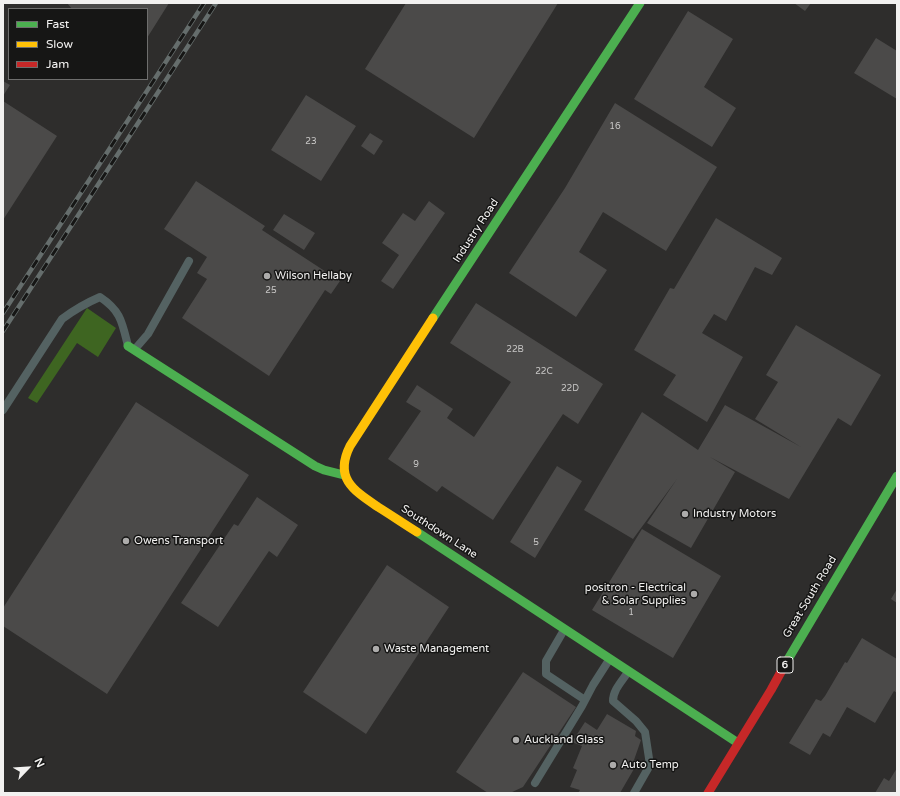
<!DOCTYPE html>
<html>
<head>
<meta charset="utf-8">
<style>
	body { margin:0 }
	#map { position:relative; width:900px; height:796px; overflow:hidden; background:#2e2d2c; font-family:"Varela Round",sans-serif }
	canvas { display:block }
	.frame { position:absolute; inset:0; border:4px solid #f2f1f0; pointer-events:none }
	.legend { position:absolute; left:8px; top:8px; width:140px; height:72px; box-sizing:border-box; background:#161615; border:1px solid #6e6e6d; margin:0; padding:5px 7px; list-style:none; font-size:12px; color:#f2f1f0 }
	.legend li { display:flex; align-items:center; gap:8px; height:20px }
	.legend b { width:20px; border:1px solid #6e6e6d }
	.north { position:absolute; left:8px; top:748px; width:40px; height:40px; -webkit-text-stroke:3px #161615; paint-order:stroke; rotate:65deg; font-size:11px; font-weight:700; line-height:16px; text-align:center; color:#f2f1f0 }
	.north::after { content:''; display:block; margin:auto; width:14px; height:18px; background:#f2f1f0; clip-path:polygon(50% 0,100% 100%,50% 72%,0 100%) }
</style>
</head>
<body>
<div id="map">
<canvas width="900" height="796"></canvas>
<div class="frame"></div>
<ul class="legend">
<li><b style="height:5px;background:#4caf50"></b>Fast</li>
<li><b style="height:5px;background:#ffc107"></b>Slow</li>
<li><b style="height:5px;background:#c62828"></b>Jam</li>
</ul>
<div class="north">N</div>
</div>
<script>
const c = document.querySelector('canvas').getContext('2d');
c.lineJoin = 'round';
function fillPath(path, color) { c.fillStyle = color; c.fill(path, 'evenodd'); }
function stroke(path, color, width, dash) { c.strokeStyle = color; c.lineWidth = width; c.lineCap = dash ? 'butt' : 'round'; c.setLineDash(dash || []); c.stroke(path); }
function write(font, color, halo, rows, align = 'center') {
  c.font = font + ' "Varela Round",sans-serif'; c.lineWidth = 3; c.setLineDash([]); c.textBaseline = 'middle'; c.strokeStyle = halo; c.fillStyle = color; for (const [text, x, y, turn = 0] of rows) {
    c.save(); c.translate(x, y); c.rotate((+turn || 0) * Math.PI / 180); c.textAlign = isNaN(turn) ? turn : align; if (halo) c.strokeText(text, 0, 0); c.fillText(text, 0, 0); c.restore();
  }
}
const forest = new Path2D(`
	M 87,308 L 116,328 L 98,357 L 77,343 L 37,403 L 28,398 Z`);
const building = new Path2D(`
	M 67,3 L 169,3 L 147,38 L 147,9 L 72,9 Z
	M 406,3 L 558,3 L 474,138 L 365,69 Z
	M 794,3 L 811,3 L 805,11 Z
	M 688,11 L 733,39 L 704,87 L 736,108 L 712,147 L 634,99 Z
	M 876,38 L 897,51 L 897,99 L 854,73 Z
	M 3,81 L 10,85 L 3,96 Z
	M 306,95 L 356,126 L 321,181 L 271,150 Z
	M 3,101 L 57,136 L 3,220 Z
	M 615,103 L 717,167 L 666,251 L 603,212 L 579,252 L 607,270 L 576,317 L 509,273 L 565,188 Z
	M 370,133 L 383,141 L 374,155 L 361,146 Z
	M 196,181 L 265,226 L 262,230 L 340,281 L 331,294 L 325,290 L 269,376 L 182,318 L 207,279 L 197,273 L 207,257 L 164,229 Z
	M 429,201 L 445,213 L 393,289 L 381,281 L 399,255 L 382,243 L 403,213 L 415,221 Z
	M 284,214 L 315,233 L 304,250 L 273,230 Z
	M 716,218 L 782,258 L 772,275 L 755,267 L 726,321 L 714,314 L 702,333 L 743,357 L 707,422 L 663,395 L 676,375 L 634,350 L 670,288 L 674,289 Z
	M 476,303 L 603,384 L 578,424 L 563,414 L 493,520 L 442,486 L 437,492 L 388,459 L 421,411 L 406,402 L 417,385 L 453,409 L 447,418 L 474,437 L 511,382 L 450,343 Z
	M 796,325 L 881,375 L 851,426 L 838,418 L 789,499 L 710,457 L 735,472 L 691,548 L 647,523 L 677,479 L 633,539 L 584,510 L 642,412 L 698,450 L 725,405 L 801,447 L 755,419 L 778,382 L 766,375 Z
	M 136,402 L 249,475 L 107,694 L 3,626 L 3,608 Z
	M 557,466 L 582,481 L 535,558 L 510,542 Z
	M 257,497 L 298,525 L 277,557 L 269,551 L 218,627 L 181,603 L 234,524 L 238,526 Z
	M 642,529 L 721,576 L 673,658 L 592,610 Z
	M 387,565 L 449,607 L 366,734 L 303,692 Z
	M 897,589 L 897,603 L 891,599 Z
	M 862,638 L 897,659 L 897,693 L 894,691 L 875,723 L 847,707 L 830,737 L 823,733 L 810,755 L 789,743 L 816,699 L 821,701 L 825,696 L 845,662 L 847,663 Z
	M 523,672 L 576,707 L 523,787 L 510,793 L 488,793 L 456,772 Z
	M 607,714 L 636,731 L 635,736 L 641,740 L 634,760 L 638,762 L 620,793 L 578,793 L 580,790 L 570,787 L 577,770 L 573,768 L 582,746 L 572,742 L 585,722 L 597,730 Z
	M 897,768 L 897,793 L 875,793 L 884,778 L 889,781 Z`);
const lane = new Path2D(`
	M 135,349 L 148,334 L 189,261
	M 3,410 L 62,319 C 74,310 86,303 100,297 C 121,311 122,322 128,346
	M 564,630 L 546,661 L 546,674 L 585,700
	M 628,672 C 622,681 613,690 613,701 L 636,721 L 645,732 L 650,765 L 634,793
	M 535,783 L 582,706 L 593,685 L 609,660`);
const fast = new Path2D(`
	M 433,318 L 640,3
	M 128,346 L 315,466 L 324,470 L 344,475
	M 417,532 L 738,743
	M 787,661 L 897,476`);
const slow = new Path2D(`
	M 417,532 C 404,524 391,515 378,507 C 353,490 334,478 350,446 L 433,318`);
const jam = new Path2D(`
	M 708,793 L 771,690 L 787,661`);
const rail = new Path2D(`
	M 3,313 L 204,3
	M 3,331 L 216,3`);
const markers = [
	[267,276,4,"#adacab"],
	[685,514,4,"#adacab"],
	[126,541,4,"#adacab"],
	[694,594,4,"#adacab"],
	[376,649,4,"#adacab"],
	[516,740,4,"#adacab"],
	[613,765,4,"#adacab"]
];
const numberNames = [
	["16",615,127],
	["23",311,142],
	["25",271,291],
	["22B",515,350],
	["22C",544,372],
	["22D",570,389],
	["9",416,465],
	["5",536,543],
	["1",631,613]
];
const shields = [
	[785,665,16]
];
const shieldNames = [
	["6",785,665]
];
const streetNames = [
	["Industry Road",476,231,-57],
	["Southdown Lane",439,532,33],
	["Great South Road",810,597,-59]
];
const poiNames = [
	["Wilson Hellaby",275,276],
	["Industry Motors",693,514],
	["Owens Transport",134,541],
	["positron - Electrical",686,588,"right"],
	["& Solar Supplies",686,601,"right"],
	["Waste Management",384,649],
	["Auckland Glass",524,740],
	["Auto Temp",621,765]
];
fillPath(forest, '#3e6521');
fillPath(building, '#4b4a49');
stroke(lane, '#546262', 8);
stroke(fast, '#4caf50', 9);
stroke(slow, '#ffc107', 9);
stroke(jam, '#c62828', 9);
stroke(rail, '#656d6c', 4.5);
stroke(rail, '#161615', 3, [9]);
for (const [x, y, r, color] of markers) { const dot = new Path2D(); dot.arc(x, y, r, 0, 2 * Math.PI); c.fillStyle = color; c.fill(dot); stroke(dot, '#161615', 1.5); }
write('9px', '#c8c7c6', null, numberNames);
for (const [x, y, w] of shields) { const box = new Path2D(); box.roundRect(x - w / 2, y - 8, w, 16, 3); c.fillStyle = '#161615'; c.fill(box); stroke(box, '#f2f1f0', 1); }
write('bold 10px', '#f2f1f0', null, shieldNames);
write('11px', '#f2f1f0', '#161615', streetNames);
write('11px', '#f2f1f0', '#161615', poiNames, 'left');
</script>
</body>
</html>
